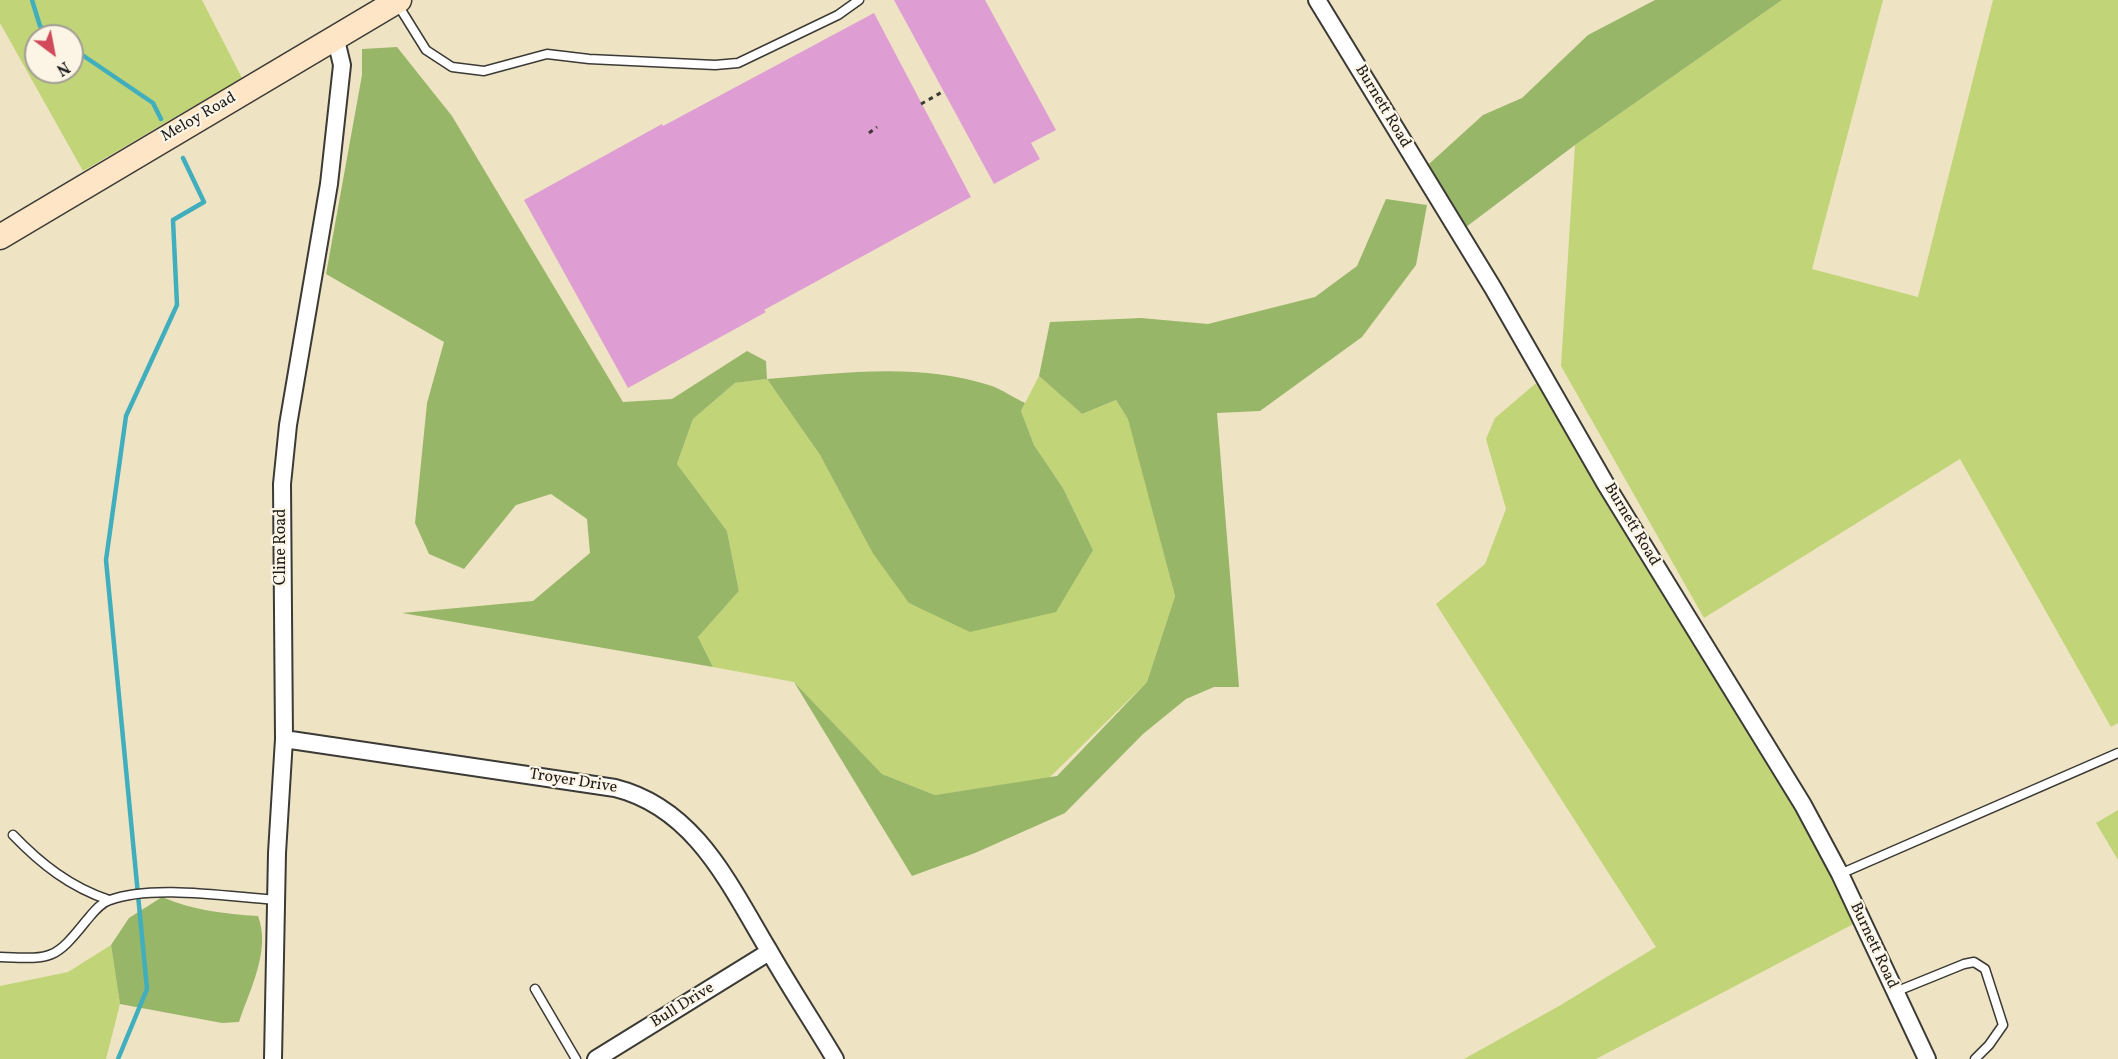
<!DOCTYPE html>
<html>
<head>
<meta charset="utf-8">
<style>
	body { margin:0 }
	#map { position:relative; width:2118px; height:1059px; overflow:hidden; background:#eee4c4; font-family:Vollkorn,serif }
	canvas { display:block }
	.north { position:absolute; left:24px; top:24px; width:60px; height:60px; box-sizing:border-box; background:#fcf5e5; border:2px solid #a29e95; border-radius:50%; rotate:148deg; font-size:16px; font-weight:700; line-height:24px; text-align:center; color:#1c1c1c }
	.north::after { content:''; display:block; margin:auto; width:21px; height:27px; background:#d1495b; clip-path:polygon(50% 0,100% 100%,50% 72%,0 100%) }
</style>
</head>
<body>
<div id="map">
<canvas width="2118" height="1059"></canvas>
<div class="north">N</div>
</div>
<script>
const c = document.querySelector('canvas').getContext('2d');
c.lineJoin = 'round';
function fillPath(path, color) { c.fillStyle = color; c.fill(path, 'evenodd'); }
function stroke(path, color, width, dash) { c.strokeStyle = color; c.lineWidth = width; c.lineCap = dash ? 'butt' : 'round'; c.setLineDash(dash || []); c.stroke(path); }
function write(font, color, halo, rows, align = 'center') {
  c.font = font + ' Vollkorn,serif'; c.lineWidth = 4.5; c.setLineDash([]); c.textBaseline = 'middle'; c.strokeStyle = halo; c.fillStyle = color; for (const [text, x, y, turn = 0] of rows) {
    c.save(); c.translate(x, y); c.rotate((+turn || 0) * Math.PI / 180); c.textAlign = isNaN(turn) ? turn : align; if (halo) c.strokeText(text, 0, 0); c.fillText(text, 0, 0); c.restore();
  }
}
const green = new Path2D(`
	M 0,0 L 202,0 L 242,78 L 83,171 L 0,23 ZM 36,36 L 72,36 L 72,72 L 36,72 Z
	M 1782,0 L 1883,0 L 1812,269 L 1918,297 L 1993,0 L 2118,0 L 2118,723 L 2111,727 L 1960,459 L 1704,618 L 1561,366 L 1575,145 Z
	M 1039,376 L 1082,414 L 1116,400 L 1129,420 L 1175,596 L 1147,682 L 1049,778 L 935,795 L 882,774 L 794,682 L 713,667 L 698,637 L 739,591 L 727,531 L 677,464 L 693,419 L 735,383 L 767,379 L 820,455 L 872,552 L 1093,550 L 1063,488 L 1034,445 L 1021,411 Z
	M 1535,384 L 1549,385 L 1861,920 L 1596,1059 L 1464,1059 L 1559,1006 L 1656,947 L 1436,604 L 1485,564 L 1506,509 L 1486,439 L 1495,418 Z
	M 2118,810 L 2118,860 L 2096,823 Z
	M 111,945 L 120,1004 L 106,1059 L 0,1059 L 0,986 L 68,972 Z`);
const forest = new Path2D(`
	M 1655,0 L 1782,0 L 1575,145 L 1462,230 L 1429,164 L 1483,115 L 1522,98 L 1588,35 Z
	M 397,47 L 452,116 L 623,402 L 672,399 L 747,351 L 766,361 L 767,379 C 841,373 920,362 992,386 C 1003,390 1014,398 1025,403 L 1021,411 L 1034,445 L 1063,488 L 1093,550 L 1056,612 L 970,632 L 909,603 L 872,552 L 820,455 L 767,379 L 735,383 L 693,419 L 677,464 L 727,531 L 739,591 L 698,637 L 713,667 L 402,613 L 533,601 L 590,553 L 587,519 L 551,494 L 516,505 L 464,569 L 429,554 L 415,523 L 427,403 L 444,342 L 326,274 L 362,75 L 362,49 Z
	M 1386,199 L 1427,205 L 1416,265 L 1362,337 L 1260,411 L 1217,413 L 1239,687 L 1214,687 L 1186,699 L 1143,734 L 1065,813 L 975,853 L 912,876 L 794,682 L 882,774 L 935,795 L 1057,776 L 1147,682 L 1175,596 L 1128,419 L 1116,400 L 1082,414 L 1039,376 L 1050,322 L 1141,318 L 1208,324 L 1315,297 L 1357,266 Z
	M 162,897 C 192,910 225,914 258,916 C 271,950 250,989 239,1022 L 222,1023 L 120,1004 L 111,945 L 129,918 Z`);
const stream = new Path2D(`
	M 32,0 L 40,26 L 55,36
	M 72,48 L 153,103 L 161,119
	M 118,1059 L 147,989 L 106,560 L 126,416 L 177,305 L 173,220 L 204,202 L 183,158`);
const building = new Path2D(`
	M 894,0 L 985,0 L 1056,130 L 1031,143 L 1040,159 L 994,184 Z
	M 874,13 L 971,197 L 764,310 L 766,312 L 628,388 L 524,200 L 662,124 L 663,126 Z`);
const path = new Path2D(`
	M 921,104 L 944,91
	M 869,133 L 877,127`);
const lane = new Path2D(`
	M 398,5 L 426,50 L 452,67 L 484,71 L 547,54 L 589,59 L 715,65 L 738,63 L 838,15 L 859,0
	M 13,835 C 41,864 70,887 109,900
	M 1840,874 L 2118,753
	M 0,957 C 51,959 54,961 86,921 C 93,913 100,903 110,900 C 153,884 230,897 276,900
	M 535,989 L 576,1059
	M 1895,992 L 1964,964 L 1974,962 L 1985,969 L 2003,1025 L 1989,1045 L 1975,1059`);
const street = new Path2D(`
	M 1317,0 L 1493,288 L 1605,483 L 1803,805 L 1840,874 L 1927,1059
	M 284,739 L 615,788 C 695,808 729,884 768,949 C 789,986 813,1022 835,1059
	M 273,1059 L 277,853 L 284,739 L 282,484 L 288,425 L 329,184 L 342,65 L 336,40
	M 596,1059 L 769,952`);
const secondary = new Path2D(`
	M 0,237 L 399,0`);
const streetNames = [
	["Burnett Road",1382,107,59],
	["Meloy Road",199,118,-30],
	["Burnett Road",1631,525,59],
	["Cline Road",282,547,-90],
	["Troyer Drive",573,782,9],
	["Burnett Road",1873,946,65],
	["Bull Drive",683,1006,-32]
];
fillPath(green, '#c1d477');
fillPath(forest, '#98b668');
stroke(stream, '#41aebe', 4.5);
fillPath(building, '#df9ed3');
stroke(lane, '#3c3a35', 11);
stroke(street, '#3c3a35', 20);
stroke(secondary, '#3c3a35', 27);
stroke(path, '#3c3a35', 3, [4.5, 4.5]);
stroke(lane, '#fff', 8);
stroke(street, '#fff', 16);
stroke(secondary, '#fde5c5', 24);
write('16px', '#1c1c1c', '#fcf5e5', streetNames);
</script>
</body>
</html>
